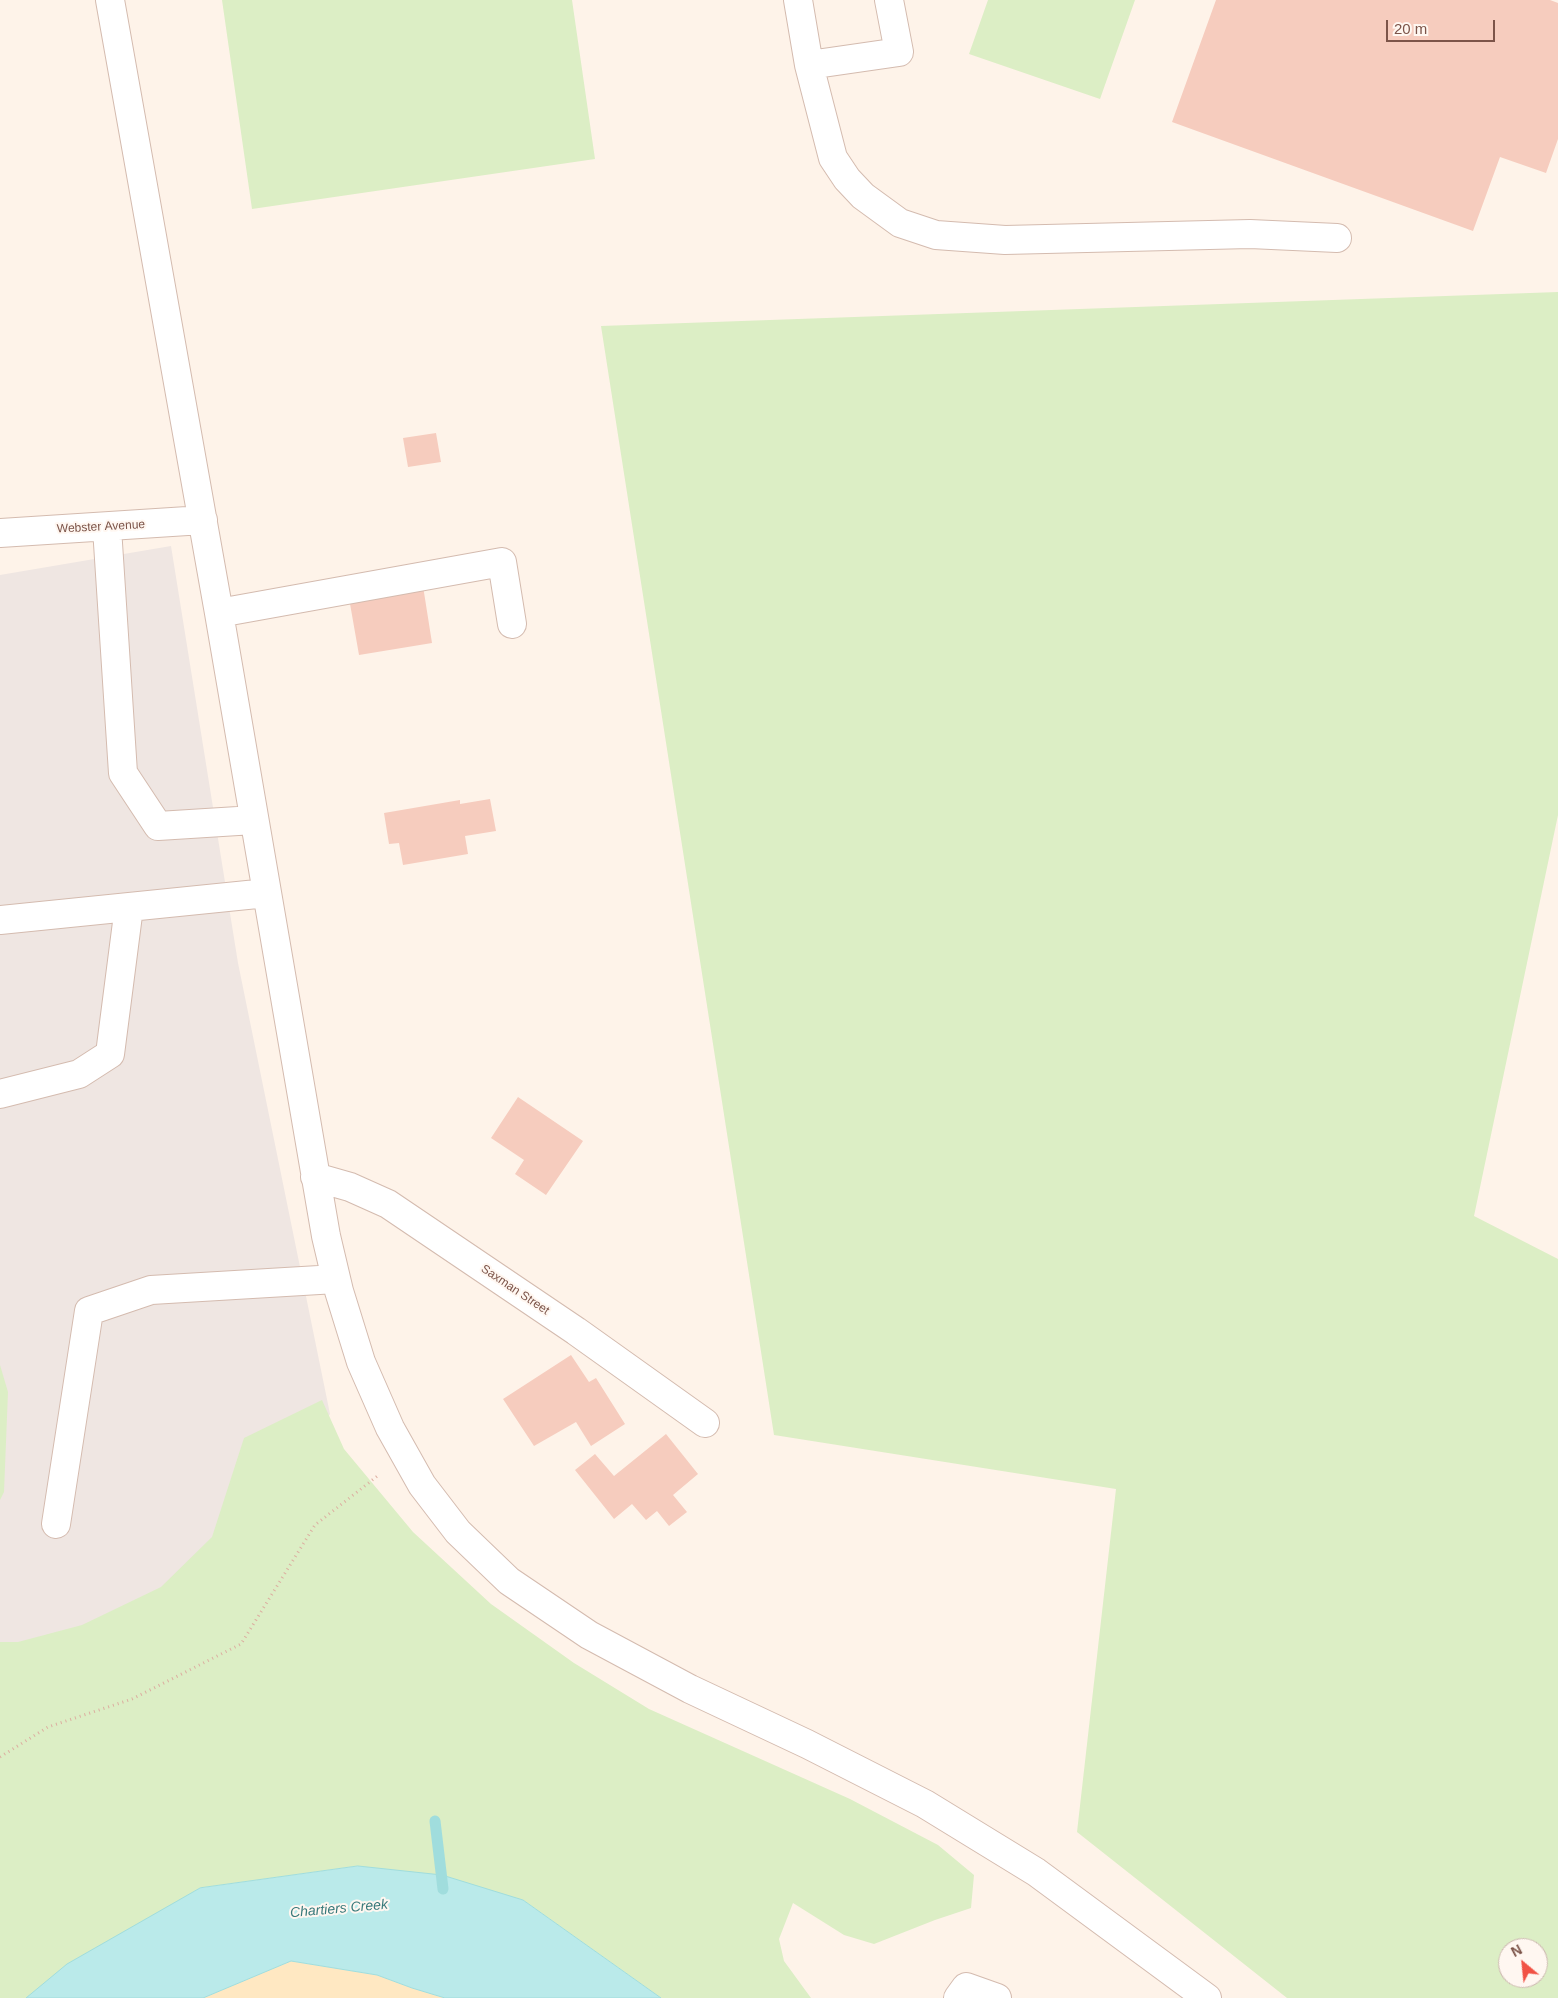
<!DOCTYPE html>
<html>
<head>
<meta charset="utf-8">
<style>
	body { margin:0 }
	#map { position:relative; width:1558px; height:1998px; overflow:hidden; background:#fef3e9; font-family:Arial,sans-serif }
	canvas { display:block }
	.north { position:absolute; left:1498px; top:1938px; width:50px; height:50px; box-sizing:border-box; background:#fff7f1; border:1px solid #cbb6ae; border-radius:50%; rotate:332deg; font-size:14px; font-weight:700; line-height:20px; text-align:center; color:#7c5449 }
	.north::after { content:''; display:block; margin:auto; width:18px; height:22px; background:#f15245; clip-path:polygon(50% 0,100% 100%,50% 72%,0 100%) }
	.scale { position:absolute; left:1386px; top:20px; width:109px; height:22px; box-sizing:border-box; border:2px solid #7c5449; border-top:0; padding-left:6px; font-size:15px; line-height:18px; white-space:nowrap; color:#7c5449; -webkit-text-stroke:4px #fff7f1; paint-order:stroke }
</style>
</head>
<body>
<div id="map">
<canvas width="1558" height="1998"></canvas>
<div class="north">N</div>
<div class="scale">20 m</div>
</div>
<script>
const c = document.querySelector('canvas').getContext('2d');
c.lineJoin = 'round';
function fillPath(path, color) { c.fillStyle = color; c.fill(path, 'evenodd'); }
function stroke(path, color, width, dash) { c.strokeStyle = color; c.lineWidth = width; c.lineCap = dash ? 'butt' : 'round'; c.setLineDash(dash || []); c.stroke(path); }
function write(font, color, halo, rows, align = 'center') {
  c.font = font + ' Arial,sans-serif'; c.lineWidth = 4; c.setLineDash([]); c.textBaseline = 'middle'; c.strokeStyle = halo; c.fillStyle = color; for (const [text, x, y, turn = 0] of rows) {
    c.save(); c.translate(x, y); c.rotate((+turn || 0) * Math.PI / 180); c.textAlign = isNaN(turn) ? turn : align; if (halo) c.strokeText(text, 0, 0); c.fillText(text, 0, 0); c.restore();
  }
}
const industrial = new Path2D(`
	M 171,546 L 238,963 L 330,1414 L 236,1566 L 51,1671 L 0,1643 L 0,575 Z`);
const green = new Path2D(`
	M 222,0 L 572,0 L 595,159 L 252,209 Z
	M 988,0 L 1135,0 L 1100,99 L 969,54 Z
	M 1558,292 L 1558,815 L 1474,1216 L 1558,1259 L 1558,1998 L 1287,1998 L 1077,1832 L 1116,1489 L 774,1435 L 601,326 ZM 1508,1948 L 1538,1948 L 1538,1978 L 1508,1978 Z
	M 0,1365 L 8,1392 L 4,1492 L 0,1500 Z
	M 322,1400 L 344,1449 L 413,1532 L 491,1604 L 574,1663 L 649,1709 L 850,1799 L 938,1845 L 974,1875 L 971,1908 L 935,1920 L 874,1944 L 844,1935 L 793,1903 L 779,1939 L 784,1961 L 811,1998 L 661,1998 L 523,1900 L 358,1866 L 200,1888 L 28,1998 L 0,1998 L 0,1642 L 18,1642 L 82,1625 L 161,1587 L 212,1537 L 244,1438 Z`);
const sand = new Path2D(`
	M 291,1961 L 377,1975 L 412,1988 L 445,1998 L 203,1998 Z`);
const water = new Path2D(`
	M 358,1866 L 442,1875 L 523,1900 L 661,1998 L 445,1998 L 412,1988 L 377,1975 L 291,1961 L 203,1998 L 26,1998 L 67,1964 L 200,1888 Z`);
const stream = new Path2D(`
	M 435,1821 L 443,1889`);
const building = new Path2D(`
	M 1216,0 L 1550,0 L 1558,3 L 1558,139 L 1546,173 L 1500,157 L 1473,231 L 1172,122 Z
	M 436,433 L 441,462 L 408,467 L 403,438 Z
	M 423,586 L 432,643 L 359,655 L 349,598 Z
	M 490,799 L 496,831 L 465,836 L 468,854 L 403,865 L 399,843 L 389,844 L 384,813 L 460,800 L 460,804 Z
	M 518,1097 L 583,1141 L 546,1195 L 515,1174 L 524,1160 L 491,1138 Z
	M 571,1355 L 589,1382 L 596,1378 L 625,1424 L 591,1446 L 576,1422 L 534,1446 L 503,1399 Z
	M 666,1434 L 698,1474 L 673,1495 L 687,1512 L 669,1526 L 657,1511 L 646,1520 L 632,1504 L 614,1519 L 575,1470 L 595,1454 L 614,1476 Z`);
const path = new Path2D(`
	M 0,1757 L 48,1727 L 132,1699 L 241,1644 L 315,1525 L 380,1474`);
const minor = new Path2D(`
	M 110,0 L 219,613 L 326,1236 L 339,1291 L 361,1362 L 390,1428 L 422,1485 L 458,1532 L 509,1581 L 589,1635 L 690,1689 L 807,1744 L 925,1804 L 1036,1872 L 1207,1998
	M 798,0 L 809,65 L 833,158 L 847,179 L 863,196 L 900,223 L 936,235 L 1005,240 L 1250,234 L 1337,238
	M 809,65 L 899,52 L 889,0
	M 107,528 L 123,773 L 158,826 L 254,820
	M 0,533 L 203,520
	M 219,613 L 502,562 L 512,624
	M 0,920 L 267,893
	M 0,1094 L 79,1074 L 110,1054 L 129,907
	M 315,1177 L 350,1187 L 388,1204 L 576,1331 L 705,1423
	M 56,1524 L 89,1311 L 151,1290 L 336,1279
	M 958,1998 L 966,1987 L 997,1998`);
const streetNames = [
	["Webster Avenue",101,527,-3],
	["Saxman Street",515,1290,34]
];
const waterNames = [
	["Chartiers Creek",339,1909,-5]
];
fillPath(industrial, '#efe6e2');
fillPath(green, '#dceec5');
fillPath(sand, '#ffe8c2');
fillPath(water, '#baeaea');
stroke(water, '#a0dddd', 1);
stroke(stream, '#a0dddd', 11);
fillPath(building, '#f6ccbe');
stroke(minor, '#d4bbaf', 30);
stroke(path, '#dcaea0', 3, [1, 4]);
stroke(minor, '#fff', 28);
write('12px', '#7c5449', '#fff7f1', streetNames);
write('italic 14px', '#38797a', '#fff7f1', waterNames);
</script>
</body>
</html>
